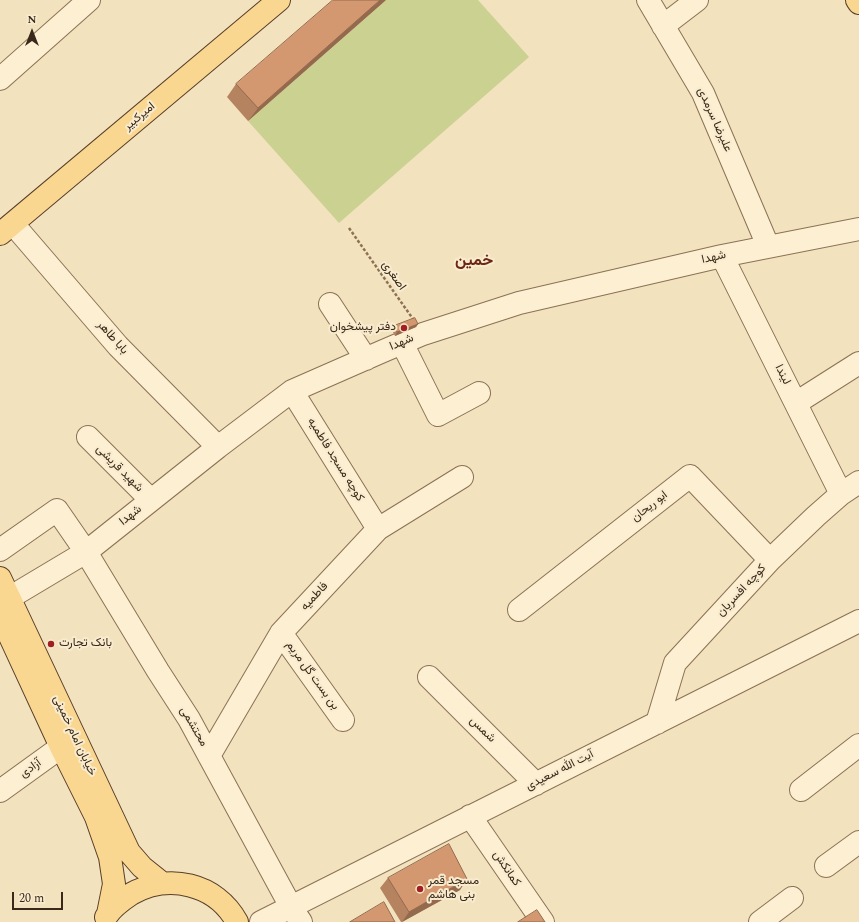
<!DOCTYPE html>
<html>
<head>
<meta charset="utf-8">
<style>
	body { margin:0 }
	#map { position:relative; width:859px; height:922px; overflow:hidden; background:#f2e2be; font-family:Spectral,serif }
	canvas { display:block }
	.north { position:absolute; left:12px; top:12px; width:40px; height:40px; -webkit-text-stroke:3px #f9ecce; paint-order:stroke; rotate:0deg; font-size:11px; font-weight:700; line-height:16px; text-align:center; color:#3a291b }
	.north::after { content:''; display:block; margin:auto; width:14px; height:18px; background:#3a291b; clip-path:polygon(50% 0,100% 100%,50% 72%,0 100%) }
	.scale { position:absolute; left:12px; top:892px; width:51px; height:18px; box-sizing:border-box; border:2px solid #3a291b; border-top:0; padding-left:5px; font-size:12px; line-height:14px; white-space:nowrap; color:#3a291b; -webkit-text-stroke:3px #f9ecce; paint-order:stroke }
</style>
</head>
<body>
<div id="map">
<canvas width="859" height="922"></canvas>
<div class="north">N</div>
<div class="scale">20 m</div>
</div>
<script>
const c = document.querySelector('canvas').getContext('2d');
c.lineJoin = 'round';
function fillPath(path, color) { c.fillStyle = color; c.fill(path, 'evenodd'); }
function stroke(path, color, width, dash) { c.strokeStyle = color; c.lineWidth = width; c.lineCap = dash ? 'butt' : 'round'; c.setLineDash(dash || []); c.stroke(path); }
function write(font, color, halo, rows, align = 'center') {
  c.font = font + ' Spectral,Vazirmatn,serif'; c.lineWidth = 4; c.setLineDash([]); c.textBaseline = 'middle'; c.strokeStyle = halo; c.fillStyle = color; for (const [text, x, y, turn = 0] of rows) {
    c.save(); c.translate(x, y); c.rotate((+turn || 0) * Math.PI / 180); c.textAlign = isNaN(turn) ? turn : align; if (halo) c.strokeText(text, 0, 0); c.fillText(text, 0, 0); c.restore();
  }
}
const green = new Path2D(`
	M 386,0 L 478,0 L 529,57 L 339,223 L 248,121 Z`);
const path = new Path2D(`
	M 349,228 L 413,319`);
const minor = new Path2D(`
	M 648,0 L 703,93 L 768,246
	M 663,26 L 697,0
	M 0,79 L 89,0
	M 13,224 L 118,346 L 218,447
	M 722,256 L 841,494
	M 330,304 L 366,359
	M 402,343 L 438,415 L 479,393
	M 292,391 L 378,529
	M 796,403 L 859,363
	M 88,437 L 151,500
	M 0,550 L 57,510 L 86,552 L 158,671 L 189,719 L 291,907 L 301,922
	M 9,598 L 86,552 L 218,447 L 292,391 L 381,352 L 423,334 L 519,303 L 722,256 L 859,229
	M 519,610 L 690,476 L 770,560
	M 281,633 L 343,720
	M 429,677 L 536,784
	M 657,723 L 675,663 L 770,560 L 816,516 L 841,494 L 859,482
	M 209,756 L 281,633 L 378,529 L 462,477
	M 801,790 L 859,745
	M 0,791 L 61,747
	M 470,816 L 543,922
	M 826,866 L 859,842
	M 261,922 L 859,621
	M 760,922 L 792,898`);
const major = new Path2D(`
	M 857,0 L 859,3
	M 0,234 L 279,0
	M 0,578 L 129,852 L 142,867 L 162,883
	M 0,615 L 61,747 L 96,817 L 110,857 L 114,884 L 108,914
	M 106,917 C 111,908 122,900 131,894 C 168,873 216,883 237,922`);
const wall = new Path2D(`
	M 386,0 L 248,121 L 227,97 L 236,84 Z
	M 418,324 L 416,327 L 395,336 L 392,330 L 394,326 Z
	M 388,878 L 460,890 L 402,922 L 401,922 L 380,888 Z`);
const shadedWall = new Path2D(`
	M 380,0 L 386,0 L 248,121 L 258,108 Z
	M 418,324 L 416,327 L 395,336 L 397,332 Z
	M 467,879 L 460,890 L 402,922 L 409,912 Z`);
const building = new Path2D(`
	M 333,0 L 380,0 L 258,108 L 236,84 Z
	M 415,318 L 418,324 L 397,332 L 394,326 Z
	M 449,844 L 467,879 L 409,912 L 388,878 Z
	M 384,902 L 395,922 L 350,922 Z
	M 537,910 L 545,922 L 518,922 Z`);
const markers = [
	[404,328,4,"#a11f22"],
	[51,644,4,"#a11f22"],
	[420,889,4,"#a11f22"]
];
const streetNames = [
	["امیرکبیر",140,117,-40],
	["علیرضا سرمدی",714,120,66],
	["شهدا",714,258,-13],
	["اصغری",393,276,55],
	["بابا طاهر",112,338,48],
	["شهدا",402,343,-23],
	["لیندا",782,375,63],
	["کوچه مسجد فاطمیه",335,460,58],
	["شهید قریشی",119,469,45],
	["ابو ریحان",650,507,-38],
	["شهدا",131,516,-39],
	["کوچه افسریان",742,591,-47],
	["فاطمیه",315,597,-47],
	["بن بست گل مریم",312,676,54],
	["محتشمی",193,727,60],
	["شمس",482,730,45],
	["خیابان امام خمینی",74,736,65],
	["آزادی",31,769,-36],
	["آیت الله سعیدی",560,771,-27],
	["کمانکش",506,869,56]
];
const poiNames = [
	["دفتر پیشخوان",396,328,"right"],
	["بانک تجارت",59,644],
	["مسجد قمر",428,882],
	["بنی هاشم",428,896]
];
const districtNames = [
	["خمین",474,262]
];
fillPath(green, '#cbd191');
stroke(minor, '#8c7155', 24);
stroke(major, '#593f2a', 24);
stroke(path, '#8c7155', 2.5, [3, 2]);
stroke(minor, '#fcefd2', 22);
stroke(major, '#fad791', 22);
fillPath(wall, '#b68360');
fillPath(shadedWall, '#946a4e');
fillPath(building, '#d49870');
stroke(building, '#946a4e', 1);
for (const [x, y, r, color] of markers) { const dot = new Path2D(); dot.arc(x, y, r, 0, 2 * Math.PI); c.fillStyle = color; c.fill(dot); stroke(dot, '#f9ecce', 1.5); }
write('12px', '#3a291b', '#f9ecce', streetNames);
write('12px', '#3a291b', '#f9ecce', poiNames, 'left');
write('bold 16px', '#6b2616', '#f9ecce', districtNames);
</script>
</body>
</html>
